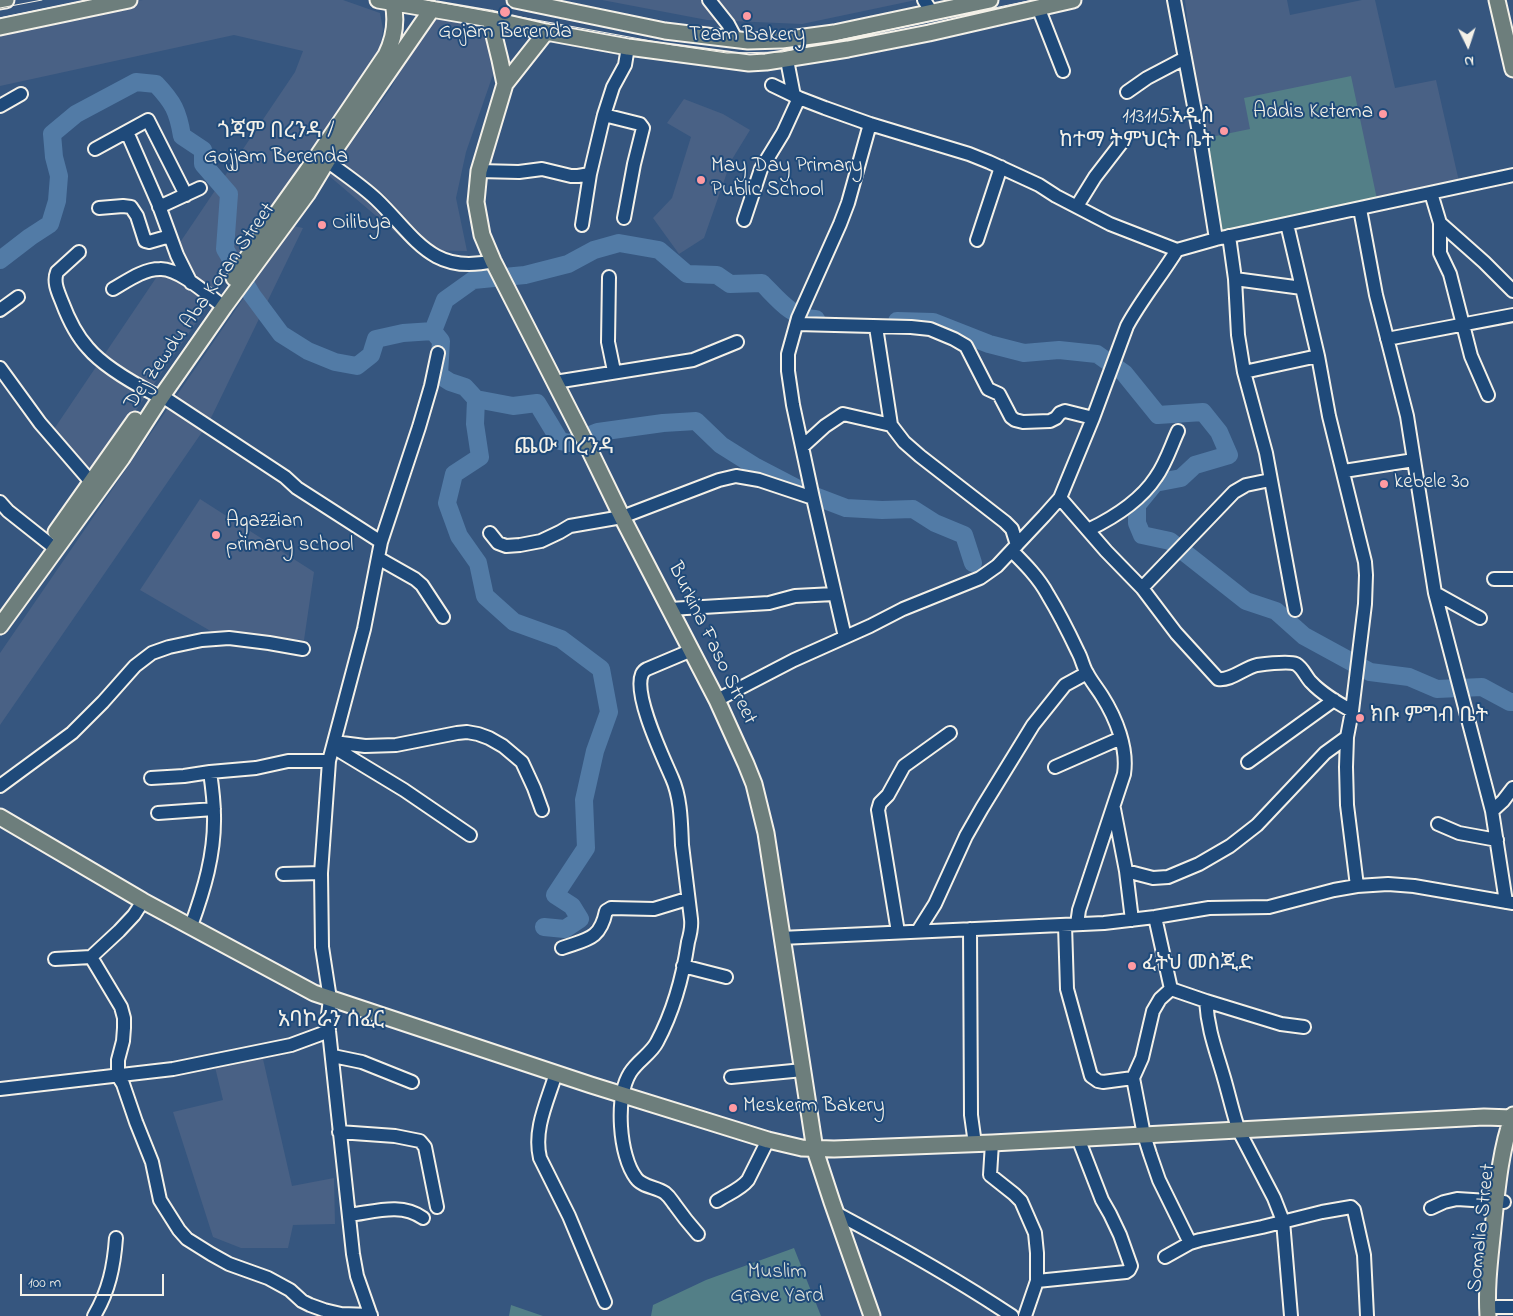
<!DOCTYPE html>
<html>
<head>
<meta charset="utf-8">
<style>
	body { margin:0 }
	#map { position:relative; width:1513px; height:1316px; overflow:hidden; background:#36567f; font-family:"Indie Flower",sans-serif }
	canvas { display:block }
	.north { position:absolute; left:1443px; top:20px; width:50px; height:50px; -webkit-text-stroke:4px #1f4a7a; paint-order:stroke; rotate:176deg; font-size:14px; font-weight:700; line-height:20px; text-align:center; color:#f4f1e8 }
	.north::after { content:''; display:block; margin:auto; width:18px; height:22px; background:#f4f1e8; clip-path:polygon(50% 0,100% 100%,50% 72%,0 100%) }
	.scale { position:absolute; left:20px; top:1274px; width:144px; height:22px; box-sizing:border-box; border:2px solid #f4f1e8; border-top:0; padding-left:6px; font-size:15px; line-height:18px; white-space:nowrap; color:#f4f1e8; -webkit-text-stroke:4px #1f4a7a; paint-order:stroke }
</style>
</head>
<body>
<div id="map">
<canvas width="1513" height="1316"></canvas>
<div class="north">N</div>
<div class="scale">100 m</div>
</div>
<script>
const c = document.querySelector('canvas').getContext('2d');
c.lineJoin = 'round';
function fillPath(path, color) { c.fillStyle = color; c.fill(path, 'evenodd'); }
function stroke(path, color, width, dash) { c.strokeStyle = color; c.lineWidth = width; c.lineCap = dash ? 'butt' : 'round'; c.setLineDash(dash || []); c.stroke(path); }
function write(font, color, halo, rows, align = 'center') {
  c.font = font + ' "Indie Flower","Noto Sans Ethiopic",sans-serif'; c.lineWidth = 4; c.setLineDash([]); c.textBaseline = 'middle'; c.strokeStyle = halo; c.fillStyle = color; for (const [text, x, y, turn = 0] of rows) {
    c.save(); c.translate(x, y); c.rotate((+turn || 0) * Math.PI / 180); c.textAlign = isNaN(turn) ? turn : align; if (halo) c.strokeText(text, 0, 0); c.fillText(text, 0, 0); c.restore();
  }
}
const built = new Path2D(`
	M 143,0 L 343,0 L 380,13 L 383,29 L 378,63 L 244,253 L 88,480 L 48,438 L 295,72 L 303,51 L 234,35 L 0,86 L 0,28 L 126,2 Z
	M 602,0 L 916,0 L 802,24 L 707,20 Z
	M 1185,0 L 1287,0 L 1290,15 L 1362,0 L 1375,0 L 1395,88 L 1436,80 L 1460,186 L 1378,204 L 1201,139 Z
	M 429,13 L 510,26 L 466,152 L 456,198 L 467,251 L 416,250 L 328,175 L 391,88 Z
	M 684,99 L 723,114 L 750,130 L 731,161 L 704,238 L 679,254 L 653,218 L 672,198 L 691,137 L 667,123 Z
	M 293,226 L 303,228 L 209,422 L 0,725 L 0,653 Z
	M 200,499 L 314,572 L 304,640 L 214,633 L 140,590 Z
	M 263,1059 L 292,1186 L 334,1178 L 335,1224 L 293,1225 L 288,1248 L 241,1248 L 213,1237 L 173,1112 L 223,1100 L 215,1067 Z`);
const green = new Path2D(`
	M 1351,76 L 1378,204 L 1217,237 L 1201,139 L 1250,129 L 1244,98 Z
	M 794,1248 L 821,1316 L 651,1316 L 653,1305 L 706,1280 Z
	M 511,1305 L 543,1316 L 509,1316 Z`);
const river = new Path2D(`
	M 0,260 L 30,237 L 50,224 L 57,201 L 59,176 L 54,157 L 52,134 L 76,114 L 136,82 L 156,84 C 173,102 178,111 182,136 L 203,150 L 203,164 L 229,194 L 225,249 L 252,295 L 281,334 L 308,351 L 335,362 L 357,366 L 371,355 L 376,339 L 403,333 L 433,331 L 441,341 L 439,375 L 450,382 L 465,387 L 476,399 L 513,406 L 537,403 L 560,441 L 570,443 L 598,432 L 663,423 L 696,421 L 721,445 L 756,467 L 804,492 L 846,508 L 882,510 L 913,509 L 935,523 L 964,535 L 973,563
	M 897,321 L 933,322 L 989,344 L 1024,353 L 1059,350 L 1097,354 L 1124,373 L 1158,415 L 1203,412 L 1219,432 L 1229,455 L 1195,465 L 1181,478 L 1155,483 L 1137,505 L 1137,523 L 1142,535 L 1170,541 L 1246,601 L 1276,611 L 1304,636 L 1370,672 L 1409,677 L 1437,689 L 1482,687 L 1510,702 L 1513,702
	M 433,331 L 445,300 L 473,280 L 525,275 L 568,264 L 594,250 L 619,243 L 659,250 L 687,274 L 717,275 L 730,284 L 762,283 C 778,299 793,319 816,319
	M 476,399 L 475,424 L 480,457 L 454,474 L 447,503 L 459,536 L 478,563 L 485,596 L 514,622 L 561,639 L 601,669 L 609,712 L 595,751 L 584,800 L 586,848 L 555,895 L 572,906 L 580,919 L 565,929 L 544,927`);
const minor = new Path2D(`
	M 709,0 L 728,24 L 737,41
	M 924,0 L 931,11
	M 1174,0 L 1200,138 L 1216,239
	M 1038,7 L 1063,71
	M 787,60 L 794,96
	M 772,85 L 799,98 L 825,108 L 870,124 L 969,154 L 989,162 L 1039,185 L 1056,196 L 1110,224 L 1177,250 L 1216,239 L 1513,175
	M 1127,92 L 1147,78 L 1185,58
	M 0,106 L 21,94
	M 604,115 L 640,124 L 643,128 L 634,164 L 624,218
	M 127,132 L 158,203 L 177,255 L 191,283
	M 95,149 L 148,120 L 186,195
	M 327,161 C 344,174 361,185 376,199 C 414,235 431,276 493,261
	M 479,171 L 519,172 L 542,169 L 571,176 L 578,176 L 590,174
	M 1431,193 L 1440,223 L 1440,253 L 1450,274 L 1471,356 L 1488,395
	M 1077,206 L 1095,177 L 1122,142
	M 159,207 L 200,188
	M 99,208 L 123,206 L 131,207 L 137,216 L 145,241 L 149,242 L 170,236
	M 1360,209 L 1376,295 L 1407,416 L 1435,593 L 1492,811 L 1506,902
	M 744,220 L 761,169 L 783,133 L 799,98
	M 1440,223 L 1484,262 L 1513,291
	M 1287,224 L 1318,356 L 1329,416 L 1365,562 L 1366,575 L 1365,604 L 1352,711 L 1347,737 L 1346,767 L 1347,805 L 1357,886
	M 582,225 L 590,174 L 604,115 L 613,87 L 625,65 L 628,47
	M 1229,236 L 1235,279 L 1238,335 L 1244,372 L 1266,453 L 1295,610
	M 977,240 L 1001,167
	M 79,252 L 57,272 C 53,282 58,292 62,302 C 68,318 76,335 88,348 C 104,367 133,383 154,394
	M 609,277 L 608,342 L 614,371
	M 1235,279 L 1302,288
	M 113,289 C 127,281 143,269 160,269 C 179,268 209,296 224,307
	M 0,310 L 18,297
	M 797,324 L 911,327 L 930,329 L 954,339 L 966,346 L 988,389 L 999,394 L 1011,417 L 1015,420 L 1023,422 L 1050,421 L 1056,418 L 1060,413 L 1065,411 L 1093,418
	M 876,327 L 891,425 L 904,442 L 920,456 L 1005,522 L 1012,529 L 1017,545
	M 1387,339 L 1513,315
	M 0,368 L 40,423 L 91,482
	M 1244,372 L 1318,356
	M 555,382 L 693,360 L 737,342
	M 162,396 L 285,477 L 297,488 L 381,542
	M 803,446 L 825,426 L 843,414 L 891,425
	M 1344,471 L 1414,460
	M 1060,498 L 1106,551 L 1142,588 L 1176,633 L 1218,679 C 1231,681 1244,668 1257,665 C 1265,664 1289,661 1296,664 C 1303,668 1306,677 1311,682 C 1322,694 1338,703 1352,711
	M 0,502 L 8,511 L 56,549
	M 1088,530 C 1113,518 1141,500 1156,477 C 1166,463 1171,446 1178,431
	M 490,533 L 498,543 L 506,546 L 520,545 L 541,541 L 560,532 L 570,526 L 622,517 L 719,480 L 736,476 L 759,480 L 813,498
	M 1012,551 C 1025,564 1039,578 1048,595 C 1059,613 1069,633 1078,652 C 1082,659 1083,667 1087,673 C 1091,681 1097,688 1102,696 C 1116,718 1128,748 1124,774 L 1079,910 L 1077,924
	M 378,558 L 415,579 L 422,585 L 443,617
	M 1494,579 L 1513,579
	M 1142,588 L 1234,492 L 1246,485 L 1270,480
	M 1435,593 L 1480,618
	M 670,609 L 769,603 L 795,596 L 834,594
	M 845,637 L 813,498 L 793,405 L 788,371 L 788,354 L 798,318 L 840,224 L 848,203 L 870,124
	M 692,650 L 647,669 C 645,670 643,672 642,674 C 633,695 663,757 672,778 C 681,798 681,823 682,845 C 685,870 688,894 691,919 C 692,927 690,935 688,942 C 683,976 673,1012 657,1042 C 651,1054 637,1061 630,1073 C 615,1097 619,1156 636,1178 C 642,1187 657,1187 665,1193 C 670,1197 672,1201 675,1205 C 682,1215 690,1225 698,1234
	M 717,700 L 794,660 L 870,626 L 903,609 L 980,578 L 997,566 L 1044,516 L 1060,498 L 1093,418 L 1127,326 C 1141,300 1161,276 1177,250
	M 334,742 L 365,746 L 396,745 L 457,733 L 467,732 L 478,734 L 489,738 L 503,746 L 522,762 L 534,788 L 542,810
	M 333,747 L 404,790 L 470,835
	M 1248,762 L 1334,700
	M 1055,767 L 1121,738
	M 151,778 L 184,776 L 210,772 L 256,768 L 288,761 L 329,761
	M 0,786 L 72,733 L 103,702 L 135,666 L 152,653 L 169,647 L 202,640 L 229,638 L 269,643 L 303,649
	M 1114,809 L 1126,871 L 1132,920
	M 1492,811 L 1503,801 L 1513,788
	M 158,813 L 214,809
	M 1438,824 L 1459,833 L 1497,840
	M 1126,871 L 1153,878 L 1168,877 L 1199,864 L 1230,846 L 1257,825 L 1325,753 L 1347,737
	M 283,874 L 321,873
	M 1155,917 L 1171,989
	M 1065,925 L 1067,989 L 1091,1076 L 1098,1081 L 1103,1082 L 1133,1078
	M 191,926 C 204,890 215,854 214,815 C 214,801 212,786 210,772
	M 970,929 L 971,1115 L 975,1144
	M 918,931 L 935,904 L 966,836 L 982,808 L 1033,725 L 1065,685 L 1087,673
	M 898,932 L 878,810 L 880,803 L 888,795 L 904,766 L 950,733
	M 781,938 L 1104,923 L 1155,917 L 1209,908 L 1269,907 L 1334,890 L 1357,886 L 1388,884 L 1414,886 L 1513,903
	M 562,948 C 587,939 600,940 606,911 L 611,908 L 654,909 L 687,899
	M 91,957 L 121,1007 L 124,1018 L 124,1028 L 123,1041 L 118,1060 L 118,1076 L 123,1084 L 136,1122 L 152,1162 L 160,1200 L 179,1230 L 187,1239 L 211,1254 L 229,1264 L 268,1278 L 290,1290 L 302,1301 L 310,1305 L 324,1310 L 341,1314 L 371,1315
	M 55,959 L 91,957 L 119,931 L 134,915 L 143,901
	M 683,966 L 726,977
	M 1171,989 L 1160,999 L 1153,1011 L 1142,1058 L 1133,1078 L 1144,1135 L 1150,1154 L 1159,1180 L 1190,1243
	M 1171,989 L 1206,1001 L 1281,1024 L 1304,1027
	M 1206,1001 C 1208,1031 1216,1050 1224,1078 C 1229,1095 1233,1114 1239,1131 L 1274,1198 L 1283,1221 L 1291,1316
	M 333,1056 L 362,1062 L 412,1082
	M 556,1073 C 548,1100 533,1129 540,1158 L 569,1216 L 605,1302
	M 731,1077 L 803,1070
	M 0,1089 L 173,1069 L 291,1045 L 329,1031
	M 339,1132 L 395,1136 L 420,1141 L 425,1147 L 437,1207
	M 992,1143 L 990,1175 L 1014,1194 L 1021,1201 L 1035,1233 L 1037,1253 L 1037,1281 L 1025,1316
	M 717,1201 C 727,1194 740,1190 748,1180 L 768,1140
	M 1431,1208 L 1444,1202 L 1457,1199 L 1504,1202
	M 836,1213 C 896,1245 955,1278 1012,1316
	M 349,1215 C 374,1212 401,1202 423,1218
	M 1165,1257 L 1190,1243 L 1200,1240 L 1262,1227 L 1322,1212 L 1351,1207 L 1354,1210 L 1364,1255 L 1367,1316
	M 1037,1281 L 1126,1272 L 1129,1270 L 1131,1266 L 1120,1235 L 1110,1214 L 1102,1200 L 1078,1138
	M 1496,1307 L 1513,1307
	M 94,1316 C 109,1291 114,1266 116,1238
	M 371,1316 L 357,1276 L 353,1254 L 329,1031 L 328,1015 L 330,999 L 322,947 L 321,873 L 329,761 L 364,629 L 381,542 L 419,427 L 431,386 L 438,353`);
const major = new Path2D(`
	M 378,0 L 490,19 L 546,32 L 628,47 L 749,63 L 766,62 L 848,49 L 929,33 L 1073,0
	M 515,0 L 665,31 L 748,41 L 782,40 L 834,33 L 990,0
	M 1497,0 L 1513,69
	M 0,1 L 6,0
	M 490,19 L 500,60 L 505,84
	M 0,27 L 129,0
	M 546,32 L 505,84 L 479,171 L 476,202 L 482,235 L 493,261 L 587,445 L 622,517 L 717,700 L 746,764 L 754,784 L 766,833 L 815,1150 L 832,1202 L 872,1316
	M 234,278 L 275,216 L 317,157 L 386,55 C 394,39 397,21 393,3
	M 56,532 L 135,420
	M 0,626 L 122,458 L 162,396 L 224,307 L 307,194 L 327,161 L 432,9
	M 0,817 L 143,901 L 314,993 L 591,1085 L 768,1140 L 802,1148 L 834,1149 L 992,1143 L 1484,1117 L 1513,1118
	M 1488,1316 C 1486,1286 1490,1258 1493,1228 C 1497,1190 1500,1151 1513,1115`);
const tram = new Path2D(`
	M 427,0 L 673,45 L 727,53 L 782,52 L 1033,0
	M 0,8 L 42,0
	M 0,18 L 88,0`);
const markers = [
	[505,12,6,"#ff9aa2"],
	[747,16,5,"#ff9aa2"],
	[1383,114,5,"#ff9aa2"],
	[1224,131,5,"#ff9aa2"],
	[701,180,5,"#ff9aa2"],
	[322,225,5,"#ff9aa2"],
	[1384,484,5,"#ff9aa2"],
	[216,535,5,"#ff9aa2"],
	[1360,718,5,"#ff9aa2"],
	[1132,966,5,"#ff9aa2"],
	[733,1108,5,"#ff9aa2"]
];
const poiNames = [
	["Gojam Berenda",505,34,"center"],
	["Team Bakery",747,37,"center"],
	["Addis Ketema",1373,114,"right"],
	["113115:አዲስ",1214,119,"right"],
	["ከተማ ትምህርት ቤት",1214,143,"right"],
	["May Day Primary",711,168],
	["Public School",711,192],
	["Oilibya",332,225],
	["kebele 30",1394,484],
	["Agazzian",226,523],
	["primary school",226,547],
	["ክቡ ምግብ ቤት",1370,718],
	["ፈትህ መስጂድ",1142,966],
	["Meskerm Bakery",743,1108]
];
const streetNames = [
	["Dej Zewdu Aba Koran Street",201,307,-55],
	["Burkina Faso Street",711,644,64],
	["Somalia Street",1483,1228,-84]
];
const parkNames = [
	["Muslim",777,1274],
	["Grave Yard",777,1298]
];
const neighbourhoodNames = [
	["ጎጃም በረንዳ /",276,133],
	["Gojjam Berenda",276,158],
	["ጨው በረንዳ",564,449],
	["አባኮራን ሰፈር",331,1022]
];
fillPath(built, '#496185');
fillPath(green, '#537f87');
stroke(river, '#527ba6', 18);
stroke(minor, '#f4f1e8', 16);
stroke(major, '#f4f1e8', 19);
stroke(minor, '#1f4a7a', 12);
stroke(major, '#6d7e7c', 15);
stroke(tram, '#f4f1e8', 1);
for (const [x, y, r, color] of markers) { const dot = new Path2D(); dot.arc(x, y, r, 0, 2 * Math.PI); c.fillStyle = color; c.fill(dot); stroke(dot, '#1f4a7a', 2); }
write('21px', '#f4f1e8', '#1f4a7a', poiNames, 'left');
write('21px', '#f4f1e8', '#1f4a7a', streetNames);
write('21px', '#dce0d9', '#1f4a7a', parkNames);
write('22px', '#f4f1e8', '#1f4a7a', neighbourhoodNames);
</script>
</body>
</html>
